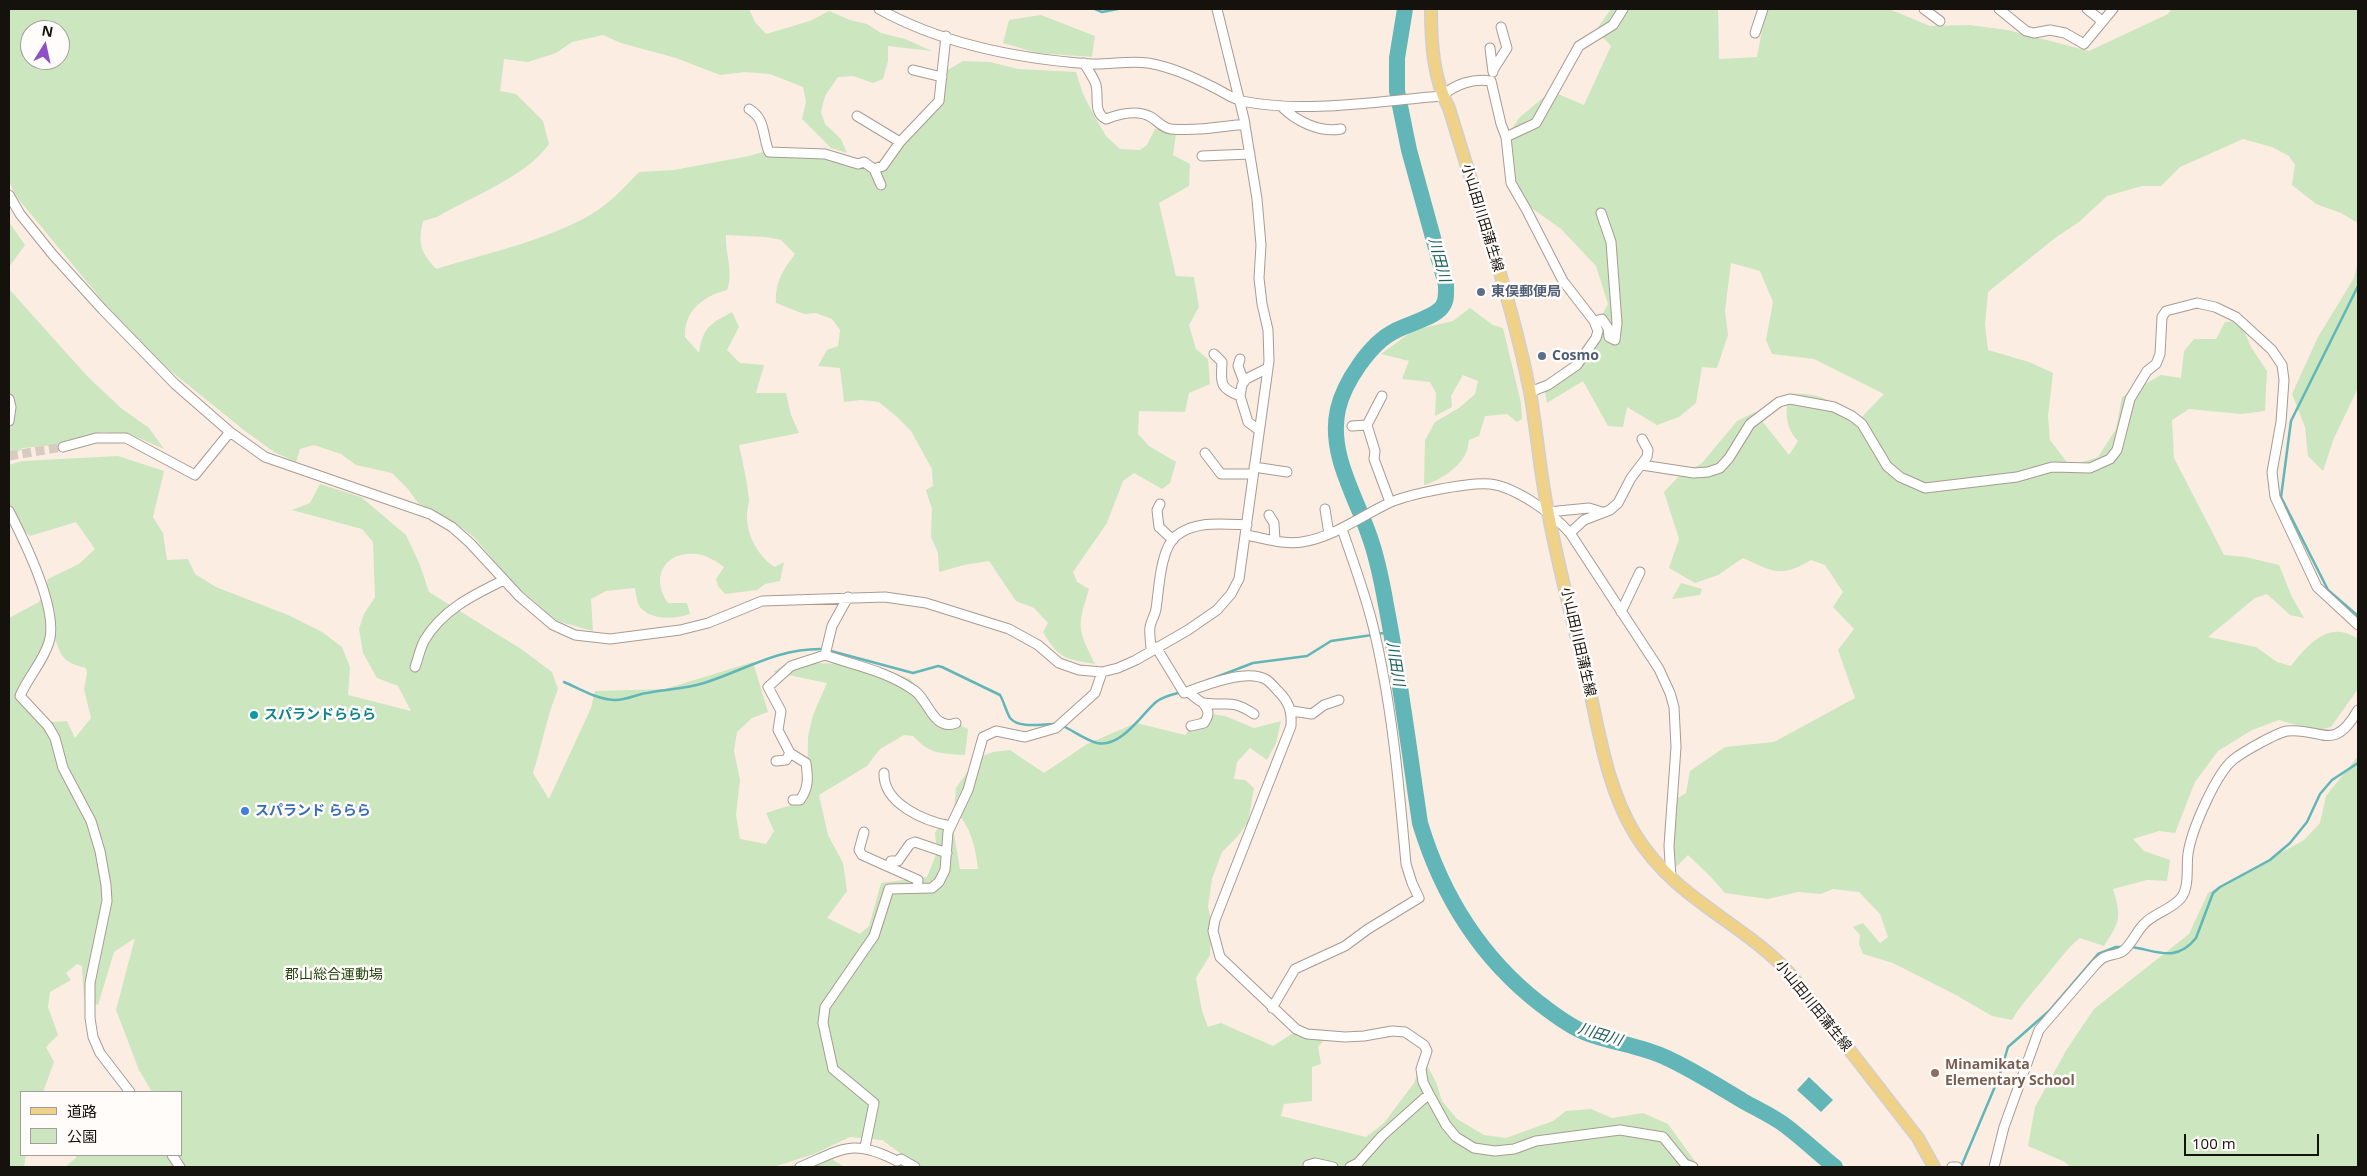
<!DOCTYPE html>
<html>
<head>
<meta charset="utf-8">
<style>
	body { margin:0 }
	#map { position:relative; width:2367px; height:1176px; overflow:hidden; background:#fbede2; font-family:"Open Sans","Noto Sans JP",sans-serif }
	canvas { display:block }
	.frame { position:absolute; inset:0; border:10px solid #15110d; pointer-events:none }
	.legend { position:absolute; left:20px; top:1091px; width:162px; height:65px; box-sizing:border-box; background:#fffcfa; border:1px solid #a19e9b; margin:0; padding:6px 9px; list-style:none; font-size:15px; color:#15110d }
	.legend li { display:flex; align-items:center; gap:10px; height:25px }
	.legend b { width:25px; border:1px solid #a19e9b }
	.north { position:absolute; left:20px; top:20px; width:50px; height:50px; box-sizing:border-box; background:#fffcfa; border:1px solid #a19e9b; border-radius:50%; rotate:10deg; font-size:14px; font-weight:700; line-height:20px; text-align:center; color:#15110d }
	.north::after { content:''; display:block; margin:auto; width:18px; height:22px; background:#8d50c6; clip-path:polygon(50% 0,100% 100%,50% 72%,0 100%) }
	.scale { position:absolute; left:2184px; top:1134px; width:135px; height:22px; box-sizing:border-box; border:2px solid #15110d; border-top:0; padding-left:6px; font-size:15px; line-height:18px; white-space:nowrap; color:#15110d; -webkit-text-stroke:4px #fffcfa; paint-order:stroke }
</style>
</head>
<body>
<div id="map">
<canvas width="2367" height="1176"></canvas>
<div class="frame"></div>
<ul class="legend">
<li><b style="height:6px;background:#f0d188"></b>道路</li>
<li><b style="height:14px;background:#cce6bf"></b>公園</li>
</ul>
<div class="north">N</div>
<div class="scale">100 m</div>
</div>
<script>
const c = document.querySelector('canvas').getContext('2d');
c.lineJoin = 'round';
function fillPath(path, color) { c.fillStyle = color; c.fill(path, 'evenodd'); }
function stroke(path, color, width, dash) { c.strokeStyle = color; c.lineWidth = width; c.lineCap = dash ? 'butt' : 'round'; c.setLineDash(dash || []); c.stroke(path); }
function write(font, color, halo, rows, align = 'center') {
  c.font = font + ' "Open Sans","Noto Sans JP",sans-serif'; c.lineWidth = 5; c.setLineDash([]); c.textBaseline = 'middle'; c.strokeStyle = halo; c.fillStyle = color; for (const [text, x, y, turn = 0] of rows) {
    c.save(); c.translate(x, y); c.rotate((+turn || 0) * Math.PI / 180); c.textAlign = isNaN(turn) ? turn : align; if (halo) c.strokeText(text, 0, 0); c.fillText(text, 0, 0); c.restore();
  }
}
const green = new Path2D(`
	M 9,9 L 749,9 L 755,22 L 766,34 L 810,21 L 829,11 L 850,20 L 867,24 L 881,33 L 905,39 L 932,51 L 888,46 L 888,61 L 883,79 L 873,83 L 853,76 L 838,77 L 825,96 L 821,112 L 825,124 L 841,139 L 847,153 L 831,148 L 802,119 L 806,102 L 803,87 L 770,74 L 745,72 L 720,75 L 676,58 L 621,43 L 603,35 L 572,42 L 556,53 L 528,62 L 504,59 L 500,91 L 516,94 L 543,121 L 549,144 C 526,177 472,196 437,217 L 423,221 C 418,244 420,251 436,269 C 484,254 536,243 581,220 C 604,209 622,190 639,172 L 674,170 L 749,156 L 773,149 L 868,165 L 888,158 L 933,113 L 939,75 L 963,61 L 990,62 L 1018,69 L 1076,72 L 1083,94 L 1095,117 L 1106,136 L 1120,149 L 1140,150 L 1147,145 L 1155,129 L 1177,127 L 1173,155 L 1190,164 L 1189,186 L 1159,203 L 1176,276 L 1194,277 L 1199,307 L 1189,325 L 1196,349 L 1208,359 L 1210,384 L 1189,393 L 1185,412 L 1139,411 L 1138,434 L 1149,446 L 1176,462 L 1170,483 L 1162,489 L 1134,473 L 1123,481 L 1107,523 L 1073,572 L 1077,582 L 1089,589 C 1077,628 1077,627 1095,664 C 1065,659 1059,659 1043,632 L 1048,623 L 1034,608 L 1016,601 L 989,561 L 964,565 L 939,572 L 938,553 L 931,537 L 932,509 L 926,490 L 933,486 L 932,469 L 911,431 L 897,417 L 879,402 L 861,400 L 844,402 L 840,368 L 818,366 L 827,350 L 838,346 L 840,330 L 832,319 L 816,313 L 804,314 L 776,303 C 775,282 783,270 795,254 L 781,240 L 766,237 L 726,235 C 725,254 734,273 727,290 C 703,296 684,311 685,337 L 699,353 C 703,327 710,324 732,312 L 739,327 L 727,350 L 740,363 L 764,365 L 756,393 L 786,393 L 791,415 L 799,433 L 739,445 C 743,463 747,481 749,499 C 749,504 747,509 747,514 C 746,534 758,557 775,567 L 784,562 L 780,581 L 765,584 L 757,590 L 725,594 L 718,586 L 716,579 L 724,567 C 716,561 706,555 696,554 C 664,551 650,578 668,603 L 687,603 L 690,614 C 675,619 652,621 640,607 C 637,603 636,594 635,588 L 606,591 L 591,599 L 593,631 L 557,621 L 513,583 L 474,537 L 452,521 L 419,504 L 407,488 L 392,473 L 356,465 L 341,454 L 314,445 L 300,449 L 296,462 L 274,452 L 245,431 L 151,355 L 111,311 L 15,195 L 9,180 ZM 30,30 L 60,30 L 60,60 L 30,60 Z
	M 1611,9 L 1718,9 L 1719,59 L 1757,57 L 1766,9 L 1889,9 L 1930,26 L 1969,25 L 2008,30 L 2089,51 L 2168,14 L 2172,9 L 2358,9 L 2358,223 L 2341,213 L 2316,204 L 2292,185 L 2295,165 L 2289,156 L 2272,147 L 2243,139 L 2180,167 L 2161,186 L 2142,186 L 2107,196 L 2079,222 L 2055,238 L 1988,292 L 1985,325 L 1988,350 L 2029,362 L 2053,373 L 2048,416 L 2050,440 L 2070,466 L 2098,457 L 2116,429 L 2122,397 L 2161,375 L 2181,378 L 2184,351 L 2194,339 L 2216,339 L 2225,322 L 2240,321 L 2251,347 L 2267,371 L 2265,411 L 2241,414 L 2189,409 L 2172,420 L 2174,458 L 2224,555 L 2245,557 L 2279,565 L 2292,597 L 2304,618 L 2290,615 L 2267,594 L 2255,598 L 2208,637 L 2256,647 L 2277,662 L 2291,666 C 2308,644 2330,619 2358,639 L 2358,689 L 2331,727 L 2316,731 L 2279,720 L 2252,730 L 2218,751 L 2195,782 L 2175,833 L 2159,831 L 2133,839 L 2144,851 L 2170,860 L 2167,881 L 2147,880 L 2113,889 C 2122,918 2120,921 2104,946 L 2080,938 C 2066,949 2058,962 2046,976 C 2034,991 2022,1003 2012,1020 L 1992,1016 L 1956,995 L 1893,963 L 1863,954 L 1859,944 L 1860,935 L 1853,927 L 1863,923 L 1880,943 L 1888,937 L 1880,914 L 1859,892 L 1833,889 L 1821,894 L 1798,892 L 1768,899 L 1725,893 L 1710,876 L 1688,855 L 1674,869 C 1663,844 1663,831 1668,804 L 1686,793 L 1690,771 L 1725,747 L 1774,742 L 1855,698 L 1838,650 L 1854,629 L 1833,607 L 1843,592 L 1825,565 L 1811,560 C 1781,578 1773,572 1743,558 L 1718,575 L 1695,583 L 1669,568 L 1679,539 L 1664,492 L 1678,477 L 1702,463 L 1737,421 L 1755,412 L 1789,455 L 1798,441 C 1785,427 1785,412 1789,394 C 1822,392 1834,402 1858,421 L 1884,394 L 1814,359 L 1772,354 L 1766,340 L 1773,302 L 1760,271 L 1731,263 L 1725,310 L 1728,335 L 1717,368 L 1702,367 L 1696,403 L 1679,417 L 1657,425 L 1627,407 L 1623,427 L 1608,426 L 1583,381 L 1547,403 L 1545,392 L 1585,346 L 1608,304 L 1596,266 L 1561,229 L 1526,204 L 1504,157 L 1508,135 L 1519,118 L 1551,91 L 1584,105 L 1611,46 L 1596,30 Z
	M 1041,15 L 1095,36 L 1092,57 L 1037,53 L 1003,43 L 1009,20 Z
	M 9,222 L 25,245 L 9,267 Z
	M 2358,262 L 2358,388 L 2334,438 L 2323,471 L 2308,456 L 2305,427 L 2292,394 L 2318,337 L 2354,278 Z
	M 9,289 L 88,377 L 121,408 L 149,428 L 164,449 L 130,434 L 103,432 L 63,444 L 23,448 L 9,458 Z
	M 1470,308 L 1493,325 L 1503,328 L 1521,403 L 1522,419 L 1517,422 L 1507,414 L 1485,416 L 1479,436 L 1469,440 C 1468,444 1468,449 1466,453 C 1459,468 1439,481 1424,485 L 1425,440 L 1435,422 L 1459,408 L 1475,394 L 1478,381 L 1463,375 L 1451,396 L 1452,407 L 1435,416 L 1436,393 L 1430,382 L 1402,379 L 1409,361 L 1381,354 L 1414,330 L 1453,321 Z
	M 118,456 L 164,471 L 153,517 L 163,533 L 167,560 L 188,559 L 195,574 L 216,587 L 288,615 L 322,632 L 342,647 L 350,667 L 348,695 L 411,711 L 398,686 L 377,678 L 363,653 L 359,629 L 364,614 L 375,597 L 373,542 L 362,529 L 292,510 L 310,503 L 320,484 L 361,497 L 406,535 L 420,565 L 429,592 L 521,649 L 552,672 L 558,689 C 547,716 542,745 533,773 L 549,799 L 591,708 L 595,691 L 665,689 L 753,662 L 768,712 L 752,718 L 737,732 L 734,751 L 740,780 L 736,815 L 740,839 L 766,844 L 774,831 L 766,813 L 807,800 L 808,737 L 813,715 L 827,683 L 773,672 L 789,662 L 844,664 L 884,669 L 910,679 L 928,700 L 937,714 L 968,729 L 965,755 C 940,753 931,755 913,736 L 904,735 L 880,749 L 867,766 L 819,795 L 828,835 L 843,863 L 847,891 L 827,918 L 860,934 L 869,926 L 881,883 L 927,877 L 937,852 L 935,833 L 945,818 L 953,827 L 960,869 L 978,869 C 976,849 970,823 954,811 L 956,788 L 977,758 L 993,752 L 1010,750 L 1044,773 L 1087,744 L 1136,723 L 1185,735 L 1197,720 L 1206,713 L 1225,716 L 1254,728 L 1281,721 L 1276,743 L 1267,760 L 1250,748 L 1237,762 L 1234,779 L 1245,780 L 1254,788 L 1248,822 L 1238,836 L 1222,852 L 1212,879 L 1208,906 L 1212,925 L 1210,955 L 1196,978 L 1202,1011 L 1208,1027 L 1221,1023 L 1273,1046 L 1301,1028 L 1323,1030 L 1338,1039 L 1324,1040 L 1318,1047 L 1321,1064 L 1312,1067 L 1312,1101 L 1284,1104 L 1281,1116 L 1366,1137 L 1384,1123 L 1414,1083 L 1423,1058 L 1436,1082 L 1442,1101 L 1457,1119 L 1484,1135 L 1506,1138 L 1553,1121 L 1566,1111 L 1591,1109 L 1612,1118 L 1643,1113 L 1668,1124 L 1699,1167 L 913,1167 L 900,1153 L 882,1140 L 850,1137 L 814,1154 L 773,1167 L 59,1167 L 66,1166 L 76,1158 L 76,1155 L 181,1155 L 181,1092 L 152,1092 L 139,1070 L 116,1010 L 135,938 L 114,952 L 98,1005 L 84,999 L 82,966 L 77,964 L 66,973 L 71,980 L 50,992 L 48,1007 L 58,1035 L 46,1047 L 54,1062 L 43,1092 L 21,1092 L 21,1155 L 26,1155 L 24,1167 L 9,1167 L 9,618 L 39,602 L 48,579 L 79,564 L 95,549 L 76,522 L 30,536 L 9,515 L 9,465 L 22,461 ZM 46,639 L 56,641 C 61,659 67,663 86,668 L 87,673 L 84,689 L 91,718 L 75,738 L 67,721 L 39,723 L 24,707 L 16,693 Z
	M 1681,583 L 1702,589 L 1700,595 L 1672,599 Z
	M 2358,756 L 2358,1167 L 2070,1167 L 2065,1162 L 2028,1146 L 2035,1107 L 2067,1049 L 2094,1009 L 2189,934 L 2208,893 L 2304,840 L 2320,823 L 2326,796 Z
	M 830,1151 L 833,1160 L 845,1167 L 788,1167 Z`);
const water = new Path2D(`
	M 1809,1077 L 1833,1100 L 1821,1112 L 1797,1090 Z`);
const stream = new Path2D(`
	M 1095,9 L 1102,12 L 1118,9
	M 2358,286 L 2291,421 L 2281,497 L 2328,590 L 2358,616
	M 1377,634 L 1390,632
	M 831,651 L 913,673 L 938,666 L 942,667 L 1000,695 C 1004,702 1006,711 1010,718 C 1019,729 1042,724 1054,724
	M 1206,681 L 1253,663 L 1307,656 L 1331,641 L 1372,635
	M 564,682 C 580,689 596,699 614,700 C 625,701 637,694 647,693 C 666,689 685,689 704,683 C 745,670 776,649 820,649
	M 1065,727 C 1075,732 1086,740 1097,743 C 1121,748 1141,715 1156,702 C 1162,697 1170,695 1178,693
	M 2132,947 C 2158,951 2176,963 2196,938 L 2213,893 L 2220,887 L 2270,860 L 2290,843 L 2307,822 L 2320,794 L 2332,780 L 2358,763
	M 1961,1167 L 1999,1077 L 2008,1047 L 2049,1011 L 2098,954 L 2116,947 L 2124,947`);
const river = new Path2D(`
	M 1405,9 L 1397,58 L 1397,91 L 1409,150 L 1446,285 C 1446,293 1447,301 1442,307 C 1434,318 1407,324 1395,331 C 1370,343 1344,383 1338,409 C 1328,453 1355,495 1369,535 C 1377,557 1382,582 1386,605 C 1400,677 1409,750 1420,823 C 1442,896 1479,956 1539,1003 C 1554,1014 1567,1025 1584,1032 C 1611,1043 1640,1045 1667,1058 C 1693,1070 1718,1086 1743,1101 C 1757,1109 1773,1116 1786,1126 C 1803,1139 1819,1154 1835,1167`);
const minorTunnel = new Path2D(`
	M 9,456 L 63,447`);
const minor = new Path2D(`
	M 879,9 C 942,44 1020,59 1091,64 C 1110,65 1129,60 1148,63 C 1172,67 1193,77 1215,88 C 1223,92 1233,99 1242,101 C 1304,114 1379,101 1442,96 C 1455,84 1474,78 1491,81 L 1501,124 L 1506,137 L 1511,183 L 1526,209 L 1563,281 L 1594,321 L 1598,331 L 1596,338 L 1577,365 L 1548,385 L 1530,392
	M 1924,9 L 1940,21
	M 1999,9 L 2026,31 L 2034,33 L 2050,30 L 2065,33 L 2084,44 L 2113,9
	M 2087,9 L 2102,21
	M 1755,33 L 1763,9
	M 1490,48 L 1493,72
	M 1084,63 C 1088,70 1094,78 1096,85 C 1099,97 1093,113 1106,119 C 1119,114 1137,109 1151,117 C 1158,121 1162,128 1171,129 C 1195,131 1221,127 1245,124
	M 913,70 L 942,77
	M 1493,70 L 1507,48 L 1501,27
	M 1281,106 C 1296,121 1319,133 1341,129
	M 749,109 C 766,119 762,135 769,152 L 825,154 L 858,164 L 864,162 L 874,169
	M 857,116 L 900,142
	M 1506,137 L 1536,123 L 1579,46 L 1613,25 L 1623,9
	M 1202,156 L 1250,154
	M 881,185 L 874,169 L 883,166 L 900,142 L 939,101 L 946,36
	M 9,195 L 20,214 L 53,255 L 103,310 L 175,384 L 230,432 L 265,457 L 430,514 L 452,527 L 470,543 L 519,596 L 553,625 L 575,635 L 610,639 L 680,630 L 708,623 L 762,601 L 885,597 L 926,603 L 1009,629 L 1038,645 L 1059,663 L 1079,670 L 1102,672 L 1118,668 L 1136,660 L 1188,630 L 1217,610 L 1231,594 L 1239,579 L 1269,361 L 1268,330 L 1262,304 L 1259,278 L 1261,245 L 1257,199 L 1244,119 L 1217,9
	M 1594,321 L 1602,319 L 1608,328 L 1609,337 L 1615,340 L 1617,323 L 1611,242 L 1601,213
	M 1214,354 L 1222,362 C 1221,383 1219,388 1240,396
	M 1240,359 L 1238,366 L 1244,382
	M 1382,396 L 1367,425 L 1375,451 L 1374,459 L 1390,502
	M 9,399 L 11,407 L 9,421
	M 1352,426 L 1367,425
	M 1259,430 L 1248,422 L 1240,396 L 1242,385 L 1246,379 L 1268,368
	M 63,447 L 96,438 L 126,438 L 195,475 L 230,432
	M 1205,453 L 1221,474 L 1253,474
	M 1642,465 L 1694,473 L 1708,472 L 1720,468 L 1729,458 L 1750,424 L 1779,402 L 1790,399 L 1834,407 L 1852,416 L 1862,424 L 1887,466 L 1900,477 L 1925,488 L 2017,477 L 2052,467 L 2090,468 L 2110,459 L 2117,450 L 2130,399 L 2147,371 L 2156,364 L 2160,354 L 2162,317 L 2166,311 L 2197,303 L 2215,307 L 2236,317 L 2272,350 L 2282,365 L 2284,380 L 2281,422 L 2272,472 L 2275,497 L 2317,587 L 2358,625
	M 1254,467 L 1287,472
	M 1160,504 L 1157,510 L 1159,527 L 1173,540
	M 1325,509 L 1329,534
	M 9,511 C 24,540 59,610 49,642 C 43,662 28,677 20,696 L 48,726 L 55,738 L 63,768 L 91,821 L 100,851 L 106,885 L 107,901 L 90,983 L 90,1018 L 93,1037 L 100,1053 L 130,1092
	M 1548,512 L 1589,508 L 1602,512
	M 1269,515 L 1274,523 L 1275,540
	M 1570,533 L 1584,520 L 1610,510 L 1618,503 L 1631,478 L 1647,457 L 1648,450 L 1642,439
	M 1246,535 C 1264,538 1284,545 1302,542 C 1334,537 1361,516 1389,503 C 1408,494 1469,482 1490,484 C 1516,487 1553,514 1570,533 L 1659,669 L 1670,693 L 1674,707 L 1676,747 L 1669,846 L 1671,878
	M 1621,612 L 1640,572
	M 1156,647 L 1184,693 C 1205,685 1247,668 1267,680 C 1271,683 1275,688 1278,691 C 1289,702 1292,711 1291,726 L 1215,920 L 1213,931 L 1220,957 L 1296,1029 L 1307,1034 L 1345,1037 L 1364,1036 L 1392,1031 L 1405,1032 L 1424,1045 L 1427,1051 L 1421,1069 L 1423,1082 L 1429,1094 L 1446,1125 L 1456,1137 L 1474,1148 L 1495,1151 L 1514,1149 L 1536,1141 L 1620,1130 L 1663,1137 L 1685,1164 L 1693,1167
	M 1151,650 C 1151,643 1149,634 1150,627 C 1151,621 1155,615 1156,609 C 1159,590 1160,549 1176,536 C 1196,520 1224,524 1247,525
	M 825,655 C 857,666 887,671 915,691 C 928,700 934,732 956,723
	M 415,667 C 418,659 420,649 424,641 C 442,610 473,595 504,580
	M 1188,692 C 1193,695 1199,702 1204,703 C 1228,707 1230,698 1254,714
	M 1292,711 L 1312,714 L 1324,705 L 1339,700
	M 1191,726 L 1204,723 C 1210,714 1209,711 1203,703
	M 776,761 L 786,760 L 790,753
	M 884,773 C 883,804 925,821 950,826
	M 793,800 L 800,800 C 809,788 808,777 806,763 L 790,753 L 778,730 L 781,711 L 768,687 L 791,666 L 825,655 L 832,626 L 848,597
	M 864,832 L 859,850 L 862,855 L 918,880 L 917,888
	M 891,861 L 898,861 L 910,844 L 915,842 L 947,853
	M 1272,1008 L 1295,969 L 1345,946 L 1368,929 L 1419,898 L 1412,883 L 1406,864 C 1399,785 1392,704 1373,626 C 1365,593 1353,561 1342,529
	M 865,1147 L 874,1103 L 833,1069 L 823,1023 L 825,1007 L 874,936 L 889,889 L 932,888 L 939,882 L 945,870 L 948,832 L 968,790 L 983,737 L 996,731 L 1025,737 L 1056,728 L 1095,693 L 1102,672
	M 172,1155 L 180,1167
	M 1308,1165 L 1315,1163 L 1333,1167
	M 800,1167 C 843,1149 852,1138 897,1161 L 901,1159 L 915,1167
	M 1350,1167 L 1358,1163 L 1382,1136 L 1429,1094
	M 1952,1167 L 1957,1167
	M 1994,1167 L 2004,1127 L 2039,1030 L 2096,964 C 2099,961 2102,958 2105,957 C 2111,954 2118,955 2123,951 C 2132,944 2136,932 2144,924 C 2154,913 2171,910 2181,898 C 2190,886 2186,867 2188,854 C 2191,831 2216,773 2234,759 C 2243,752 2276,733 2287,731 C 2321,727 2333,754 2358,710`);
const major = new Path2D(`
	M 1431,9 C 1431,41 1433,79 1449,108 C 1477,202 1511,296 1530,392 C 1537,432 1540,473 1548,512 C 1559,571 1575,629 1589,687 C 1600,737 1608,790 1635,834 C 1675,900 1745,923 1792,976 L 1918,1138 L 1934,1167`);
const markers = [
	[1481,292,5,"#5c6f8a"],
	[1542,356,5,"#5c6f8a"],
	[254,715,5,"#0f9aa8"],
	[245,811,5,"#3f7fe0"],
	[1935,1073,5,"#8d6e63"]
];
const streetNames = [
	["小山田川田蒲生線",1482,218,73],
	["小山田川田蒲生線",1578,642,77],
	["小山田川田蒲生線",1813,1006,51]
];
const serviceNames = [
	["東俣郵便局",1491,292],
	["Cosmo",1552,356]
];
const cultureNames = [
	["スパランドららら",264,715]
];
const shopNames = [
	["スパランド ららら",255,811]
];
const parkNames = [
	["郡山総合運動場",334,975]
];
const educationNames = [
	["Minamikata",1945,1065],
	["Elementary School",1945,1081]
];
const waterNames = [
	["川田川",1439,260,75],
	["川田川",1395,664,81],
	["川田川",1600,1035,17]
];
fillPath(green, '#cce6bf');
fillPath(water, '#62b6b8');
stroke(stream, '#62b6b8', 2.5);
stroke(river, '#62b6b8', 16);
stroke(minorTunnel, '#d8ccc2', 9, [9, 4.5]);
stroke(minor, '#a89b92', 11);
stroke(major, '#d0cfcf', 14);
stroke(minor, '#fff', 9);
stroke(major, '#f0d188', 11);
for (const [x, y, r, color] of markers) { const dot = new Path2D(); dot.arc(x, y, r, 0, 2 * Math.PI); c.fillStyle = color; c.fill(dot); stroke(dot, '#fffcfa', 2); }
write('14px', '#15110d', '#fffcfa', streetNames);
write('bold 14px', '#4e5e75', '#fffcfa', serviceNames, 'left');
write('bold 14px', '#0d838f', '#fffcfa', cultureNames, 'left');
write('bold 14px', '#366cbe', '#fffcfa', shopNames, 'left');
write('14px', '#25450f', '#fffcfa', parkNames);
write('bold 14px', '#785e54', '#fffcfa', educationNames, 'left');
write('italic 15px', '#1a6061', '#fffcfa', waterNames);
</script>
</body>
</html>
